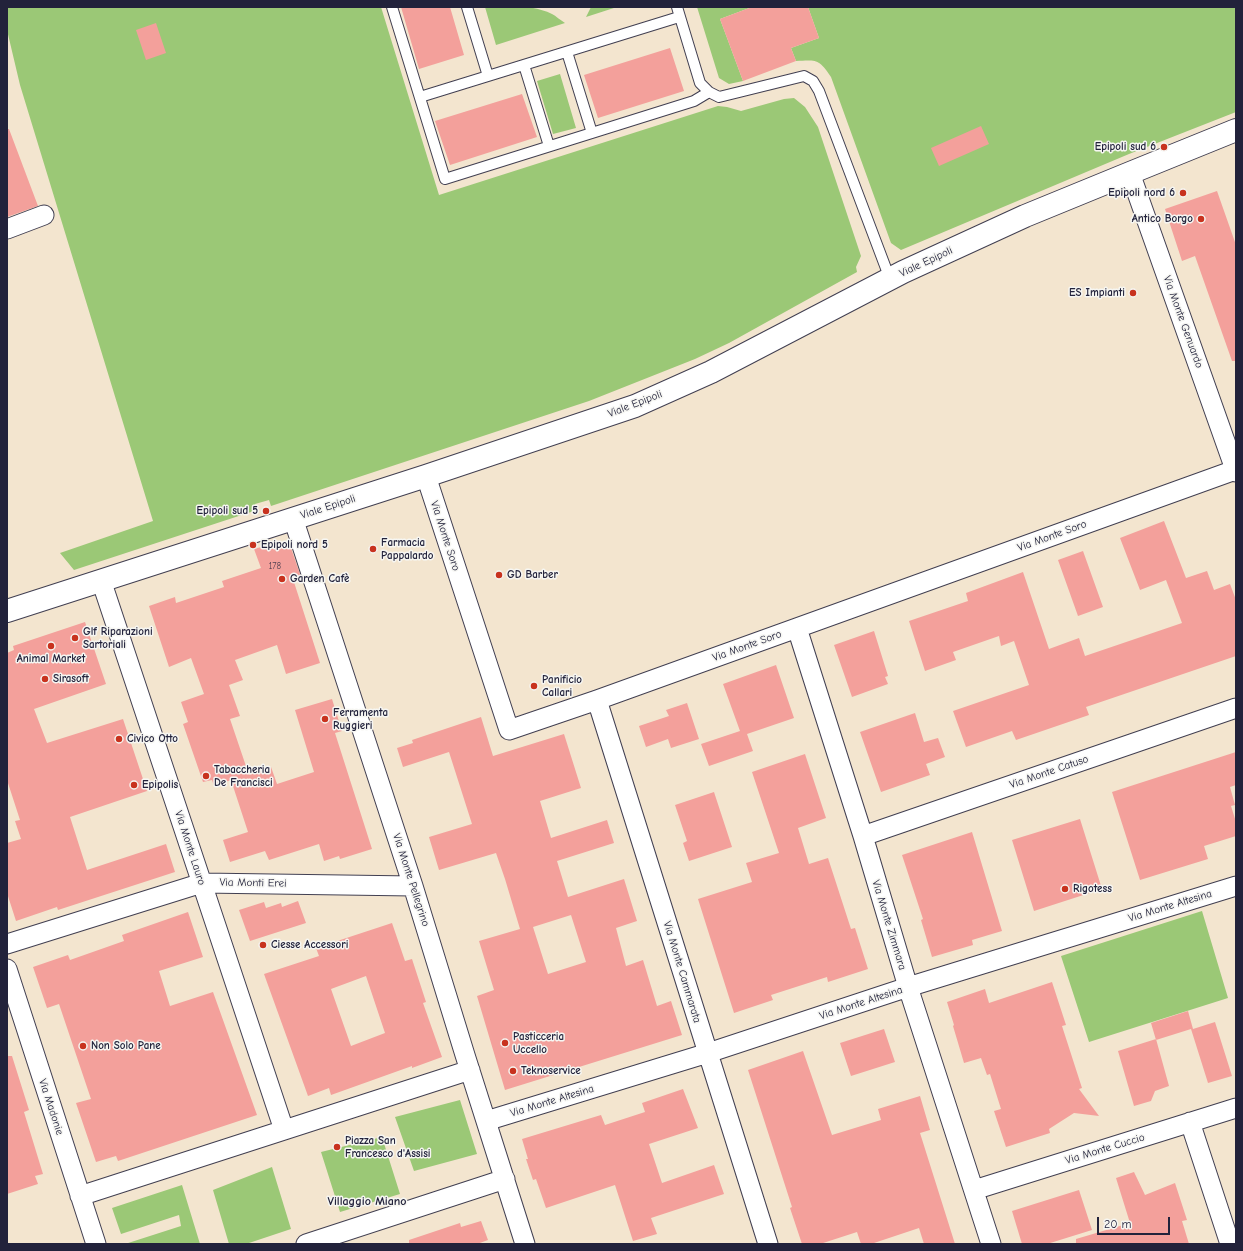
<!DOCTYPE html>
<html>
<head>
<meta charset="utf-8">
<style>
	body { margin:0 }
	#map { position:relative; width:1243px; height:1251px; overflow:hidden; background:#f3e5cf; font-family:"Comic Neue",sans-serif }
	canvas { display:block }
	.frame { position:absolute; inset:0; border:8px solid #22223b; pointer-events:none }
	.scale { position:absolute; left:1097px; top:1217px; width:73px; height:18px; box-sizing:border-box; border:2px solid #22223b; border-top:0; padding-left:5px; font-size:12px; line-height:14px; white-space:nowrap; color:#22223b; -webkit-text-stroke:3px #f6f6f2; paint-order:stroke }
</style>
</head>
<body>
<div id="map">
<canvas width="1243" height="1251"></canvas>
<div class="frame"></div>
<div class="scale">20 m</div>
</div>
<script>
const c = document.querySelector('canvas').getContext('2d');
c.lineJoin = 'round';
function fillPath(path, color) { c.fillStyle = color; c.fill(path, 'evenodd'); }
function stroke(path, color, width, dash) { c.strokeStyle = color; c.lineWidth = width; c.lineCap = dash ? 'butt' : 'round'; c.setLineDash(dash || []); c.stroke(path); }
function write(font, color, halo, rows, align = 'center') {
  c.font = font + ' "Comic Neue",sans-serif'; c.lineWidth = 3; c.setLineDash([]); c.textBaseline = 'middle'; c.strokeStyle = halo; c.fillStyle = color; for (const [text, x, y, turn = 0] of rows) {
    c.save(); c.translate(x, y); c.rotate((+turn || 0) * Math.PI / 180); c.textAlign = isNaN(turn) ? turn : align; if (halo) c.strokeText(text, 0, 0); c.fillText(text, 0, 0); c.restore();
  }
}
const green = new Path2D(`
	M 7,7 L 381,7 L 439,195 L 718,106 L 727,107 L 741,111 L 784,99 L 794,98 L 805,107 L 818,127 L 861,256 L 856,267 L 857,272 L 729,343 L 695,359 L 589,401 L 271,506 L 269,500 L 255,504 L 257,510 L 74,570 L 60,553 L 153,521 L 20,85 L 7,30 Z
	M 485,7 C 506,7 532,4 552,14 C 556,16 560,20 565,23 L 496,45 Z
	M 591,7 L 617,7 L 586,17 Z
	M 697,7 L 752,7 L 720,19 L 743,81 L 729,84 L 719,78 Z
	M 808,7 L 1236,7 L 1236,112 L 1129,154 L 901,250 L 891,243 L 831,77 C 819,59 817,60 796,61 L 791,48 L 819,38 Z
	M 560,74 L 576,128 L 553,134 L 537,81 Z
	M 1202,911 L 1228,998 L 1089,1042 L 1061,956 Z
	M 460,1100 L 477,1154 L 414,1171 L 395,1117 Z
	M 382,1137 L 400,1194 L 340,1212 L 321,1152 Z
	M 272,1167 L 291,1229 L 246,1244 L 229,1244 L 213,1190 Z
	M 182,1185 L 200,1244 L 125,1244 L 181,1226 L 179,1215 L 121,1234 L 112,1208 Z`);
const building = new Path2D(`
	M 401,7 L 450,7 L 464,55 L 419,69 Z
	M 752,7 L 808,7 L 819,38 L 791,48 L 796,61 L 743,81 L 720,19 Z
	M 156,23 L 166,53 L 146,60 L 136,30 Z
	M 670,48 L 684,91 L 598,118 L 584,75 Z
	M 522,94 L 537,137 L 450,165 L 435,121 Z
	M 981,126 L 989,144 L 939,166 L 931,148 Z
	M 7,129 L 9,129 L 38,206 L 7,217 Z
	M 1217,191 L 1236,245 L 1236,361 L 1232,361 L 1195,256 L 1182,261 L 1165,209 Z
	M 1164,521 L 1186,578 L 1207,571 L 1214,590 L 1230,584 L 1236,600 L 1236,656 L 1086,707 L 1089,715 L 1016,740 L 1012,731 L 966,747 L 953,711 L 1029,685 L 1014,641 L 1001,646 L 999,636 L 953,652 L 956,660 L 925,671 L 909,621 L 968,601 L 966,593 L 1023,572 L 1049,649 L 1079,638 L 1085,656 L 1182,623 L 1166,580 L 1140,590 L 1120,538 Z
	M 280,542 L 291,548 L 301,577 L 293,579 L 320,663 L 286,674 L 277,645 L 235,660 L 243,680 L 229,685 L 240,716 L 230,719 L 249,775 L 271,767 L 277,784 L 314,772 L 295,710 L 332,699 L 342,731 L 335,733 L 372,849 L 340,859 L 339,856 L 324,861 L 319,844 L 269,860 L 265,851 L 230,862 L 223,840 L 248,832 L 231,780 L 214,786 L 212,780 L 203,782 L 183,724 L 188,722 L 181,702 L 204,694 L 191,658 L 169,667 L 149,606 L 175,597 L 176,603 L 224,587 L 222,581 L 261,568 L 254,549 Z
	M 1083,551 L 1103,607 L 1078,616 L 1058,560 Z
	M 85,622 L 106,684 L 34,709 L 47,743 L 123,719 L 147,791 L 70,817 L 87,870 L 166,844 L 175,872 L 58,910 L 57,907 L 16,921 L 7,893 L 7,843 L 21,839 L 15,821 L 20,820 L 7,780 L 7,653 L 14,650 L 13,646 Z
	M 874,631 L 888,676 L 885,677 L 888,684 L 852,697 L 834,645 Z
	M 776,665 L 794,718 L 747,734 L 753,751 L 709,766 L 701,744 L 740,731 L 723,684 Z
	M 687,703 L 699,739 L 671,748 L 668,739 L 646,747 L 639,726 L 669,716 L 666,710 Z
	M 915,713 L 924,742 L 938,738 L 945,757 L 926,764 L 930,775 L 881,792 L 860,732 Z
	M 481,717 L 493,756 L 564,734 L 581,788 L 540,801 L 551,838 L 607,820 L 614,843 L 557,861 L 568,897 L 624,879 L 637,921 L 616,928 L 626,966 L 643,960 L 657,1006 L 671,1001 L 682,1035 L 505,1090 L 477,996 L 494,990 L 479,941 L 520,929 L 505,879 L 496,853 L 439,870 L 429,837 L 472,824 L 449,752 L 403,767 L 397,748 L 413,743 L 412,740 ZM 571,915 L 586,962 L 548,974 L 533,927 Z
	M 1236,752 L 1236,785 L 1230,787 L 1235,805 L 1231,806 L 1236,822 L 1236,836 L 1204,846 L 1208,859 L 1140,880 L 1112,792 Z
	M 805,754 L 826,818 L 798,828 L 809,864 L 828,858 L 851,929 L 855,928 L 868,969 L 828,982 L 827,977 L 771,995 L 773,1000 L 734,1013 L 698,899 L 752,882 L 746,863 L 779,853 L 752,772 Z
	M 714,792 L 732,847 L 689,861 L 683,843 L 687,841 L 675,805 Z
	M 1080,819 L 1102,889 L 1034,911 L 1012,840 Z
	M 972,832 L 1002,931 L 972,940 L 973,945 L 932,957 L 921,920 L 923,919 L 902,855 Z
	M 298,901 L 306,923 L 250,941 L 239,910 L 264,902 L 266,908 L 281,903 L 282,907 Z
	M 188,912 L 203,957 L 159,971 L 170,1006 L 213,992 L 257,1115 L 118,1161 L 116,1156 L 96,1162 L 76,1103 L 91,1099 L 59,1004 L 47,1008 L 33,967 L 68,955 L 70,960 L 124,941 L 122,935 Z
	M 392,923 L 405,961 L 412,959 L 426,1002 L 423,1003 L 442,1057 L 412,1068 L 412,1066 L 331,1095 L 329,1088 L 308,1096 L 264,974 L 319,956 L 316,948 ZM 366,976 L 385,1033 L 351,1046 L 331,989 Z
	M 1052,982 L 1066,1025 L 1062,1026 L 1082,1088 L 1079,1089 L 1099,1116 L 1074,1113 L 1049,1129 L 1050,1133 L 1006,1147 L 994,1111 L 1001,1109 L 990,1074 L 987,1075 L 981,1058 L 964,1063 L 953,1026 L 954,1025 L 947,1002 L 985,989 L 989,1003 Z
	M 1188,1011 L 1193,1029 L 1215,1022 L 1232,1076 L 1208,1083 L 1191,1029 L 1156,1040 L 1151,1023 Z
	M 884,1029 L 895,1062 L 851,1076 L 840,1043 Z
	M 1156,1039 L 1169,1086 L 1155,1091 L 1151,1101 L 1134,1106 L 1118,1051 Z
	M 803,1051 L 832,1135 L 881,1120 L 878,1109 L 920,1096 L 930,1130 L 920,1133 L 955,1244 L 924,1244 L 919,1228 L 871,1244 L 861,1244 L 857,1232 L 820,1244 L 802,1244 L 790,1208 L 792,1207 L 748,1070 Z
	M 7,1056 L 12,1056 L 29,1110 L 24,1112 L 43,1174 L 35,1176 L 38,1184 L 7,1194 Z
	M 683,1089 L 698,1128 L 649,1144 L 662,1183 L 714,1165 L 724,1194 L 651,1218 L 657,1234 L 633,1241 L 615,1185 L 546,1208 L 536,1179 L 533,1180 L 526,1159 L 528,1159 L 522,1139 L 601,1115 L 605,1125 L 645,1112 L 642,1103 Z
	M 1134,1172 L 1145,1195 L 1175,1183 L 1187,1220 L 1182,1221 L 1189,1244 L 1076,1244 L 1076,1239 L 1130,1223 L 1116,1178 Z
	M 1079,1190 L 1092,1230 L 1047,1244 L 1022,1244 L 1012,1211 Z
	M 481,1221 L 488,1240 L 477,1244 L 409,1244 L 409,1240 L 460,1223 L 461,1227 Z`);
const service = new Path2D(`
	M 392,7 L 445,179 L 694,101 L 709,92
	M 467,7 L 488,76
	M 677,7 L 700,83 L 709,92 L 719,97 L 804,76 L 813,81 L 819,91 L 890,279
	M 567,52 L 592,133
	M 524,65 L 549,146
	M 420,97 L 679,17`);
const minor = new Path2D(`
	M 1130,173 L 1236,472
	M 7,229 L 44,215
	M 426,476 L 509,730 L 597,700 L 1235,470
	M 293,518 L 413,886 L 465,1055 L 525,1244
	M 101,580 L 284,1130
	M 797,628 L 863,836 L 908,987 L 991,1244
	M 597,700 L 768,1244
	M 863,836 L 1236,708
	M 7,944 L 202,883 L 413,886
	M 7,969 L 96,1244
	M 486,1121 L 708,1053 L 908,987 L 1236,886
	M 1190,1122 L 1230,1244
	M 974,1190 L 1236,1108
	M 80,1196 L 470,1070
	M 306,1244 L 505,1179`);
const secondary = new Path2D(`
	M 7,611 L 426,476 L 635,406 L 711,372 L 903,272 L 1025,216 L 1130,173 L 1236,130`);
const markers = [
	[1164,147,4,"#c8321e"],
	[1183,193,4,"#c8321e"],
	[1201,219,4,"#c8321e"],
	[1133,293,4,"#c8321e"],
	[266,511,4,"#c8321e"],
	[253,545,4,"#c8321e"],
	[373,549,4,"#c8321e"],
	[499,575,4,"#c8321e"],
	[282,579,4,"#c8321e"],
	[75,638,4,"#c8321e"],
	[51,646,4,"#c8321e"],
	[45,679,4,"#c8321e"],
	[534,686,4,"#c8321e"],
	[325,719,4,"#c8321e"],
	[119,739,4,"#c8321e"],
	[206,776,4,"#c8321e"],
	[134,785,4,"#c8321e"],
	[1065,889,4,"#c8321e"],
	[263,945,4,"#c8321e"],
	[505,1043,4,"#c8321e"],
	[83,1046,4,"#c8321e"],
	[513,1071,4,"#c8321e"],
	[337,1147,4,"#c8321e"]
];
const numberNames = [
	["178",275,566]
];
const poiNames = [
	["Epipoli sud 6",1156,147,"right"],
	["Epipoli nord 6",1175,193,"right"],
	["Antico Borgo",1193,219,"right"],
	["ES Impianti",1125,293,"right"],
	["Epipoli sud 5",258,511,"right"],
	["Farmacia",381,543],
	["Pappalardo",381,556],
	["Epipoli nord 5",261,545],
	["GD Barber",507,575],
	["Garden Cafè",290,579],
	["Glf Riparazioni",83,632],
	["Sartoriali",83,645],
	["Animal Market",51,659,"center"],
	["Sirasoft",53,679],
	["Panificio",542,680],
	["Callari",542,693],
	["Ferramenta",333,713],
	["Ruggieri",333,726],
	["Civico Otto",127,739],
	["Tabaccheria",214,770],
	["De Francisci",214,783],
	["Epipolis",142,785],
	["Rigotess",1073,889],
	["Ciesse Accessori",271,945],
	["Pasticceria",513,1037],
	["Uccello",513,1050],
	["Non Solo Pane",91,1046],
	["Teknoservice",521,1071],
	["Piazza San",345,1141],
	["Francesco d'Assisi",345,1154]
];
const streetNames = [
	["Viale Epipoli",926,262,-25],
	["Via Monte Genuardo",1183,322,70],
	["Viale Epipoli",635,404,-21],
	["Viale Epipoli",328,507,-18],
	["Via Monte Soro",445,536,72],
	["Via Monte Soro",1052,536,-20],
	["Via Monte Soro",747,646,-20],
	["Via Monte Catuso",1049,772,-19],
	["Via Monte Lauro",190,848,72],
	["Via Monte Pellegrino",411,880,72],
	["Via Monti Erei",253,883,1],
	["Via Monte Altesina",1170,906,-17],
	["Via Monte Zimmara",889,925,73],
	["Via Monte Cammarata",682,972,73],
	["Via Monte Altesina",861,1003,-18],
	["Via Monte Altesina",552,1101,-17],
	["Via Madonie",51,1107,72],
	["Via Monte Cuccio",1105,1149,-17]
];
const neighbourhoodNames = [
	["Villaggio Miano",367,1202]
];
fillPath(green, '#9bc876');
fillPath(building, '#f3a09b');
stroke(service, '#413f51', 12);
stroke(minor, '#413f51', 21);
stroke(secondary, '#413f51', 24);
stroke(service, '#fff', 10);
stroke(minor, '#fff', 19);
stroke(secondary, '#fff', 22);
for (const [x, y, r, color] of markers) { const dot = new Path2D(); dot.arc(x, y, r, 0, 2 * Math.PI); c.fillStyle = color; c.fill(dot); stroke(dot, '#f6f6f2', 1.5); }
write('9px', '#564253', null, numberNames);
write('bold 11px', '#22223b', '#f6f6f2', poiNames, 'left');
write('11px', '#22223b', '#f6f6f2', streetNames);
write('bold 12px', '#22223b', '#f6f6f2', neighbourhoodNames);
</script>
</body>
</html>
